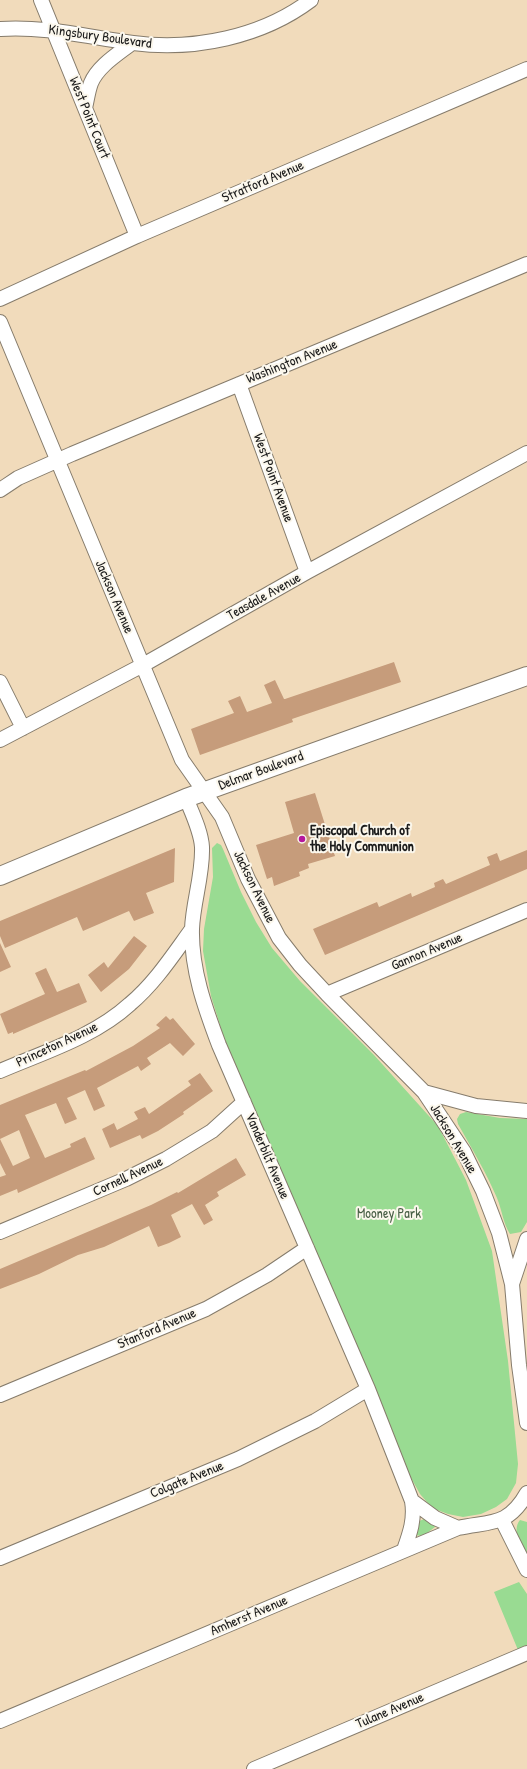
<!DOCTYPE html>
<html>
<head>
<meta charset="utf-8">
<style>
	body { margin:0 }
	canvas { display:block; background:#f1dbbb }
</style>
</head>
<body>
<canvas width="527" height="1769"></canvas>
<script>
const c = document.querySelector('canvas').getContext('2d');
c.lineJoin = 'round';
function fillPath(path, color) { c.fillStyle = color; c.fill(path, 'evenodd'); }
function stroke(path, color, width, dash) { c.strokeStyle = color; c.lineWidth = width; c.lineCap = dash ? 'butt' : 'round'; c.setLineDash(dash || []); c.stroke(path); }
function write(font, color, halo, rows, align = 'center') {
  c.font = font + ' "Patrick Hand",sans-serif'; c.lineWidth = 4; c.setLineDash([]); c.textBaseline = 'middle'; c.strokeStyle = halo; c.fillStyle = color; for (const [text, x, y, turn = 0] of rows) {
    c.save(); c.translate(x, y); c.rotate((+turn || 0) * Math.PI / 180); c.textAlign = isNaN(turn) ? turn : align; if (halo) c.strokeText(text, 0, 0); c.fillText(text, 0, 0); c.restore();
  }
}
const green = new Path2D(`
	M 217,843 L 221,845 L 223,849 L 241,892 L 256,922 L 272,948 L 300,981 L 374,1055 L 438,1126 L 466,1180 L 492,1251 L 508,1361 L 518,1464 L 516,1483 L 507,1499 L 496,1507 L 481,1514 L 463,1517 L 448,1514 L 432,1508 L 420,1494 L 410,1476 L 223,1035 L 211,996 L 203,951 L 204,929 L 213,877 L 212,848 Z
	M 466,1112 L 500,1118 L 527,1119 L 527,1222 L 521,1232 L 510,1234 C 503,1223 502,1210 497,1198 C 486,1172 472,1149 458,1124 L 457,1119 L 460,1114 Z
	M 424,1519 L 434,1524 L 435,1527 L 423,1536 L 413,1535 L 417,1522 Z
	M 520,1520 L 527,1522 L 527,1557 C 522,1546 511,1531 520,1520 Z
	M 519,1582 L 527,1594 L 527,1645 L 518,1650 L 494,1592 Z`);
const building = new Path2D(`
	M 394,662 L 401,682 L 292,719 L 293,722 L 200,755 L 191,729 L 234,713 L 228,701 L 240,696 L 247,712 L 272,703 L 264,685 L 275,680 L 284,699 L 285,699 Z
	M 315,793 L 335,856 L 308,864 L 309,868 L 299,872 L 300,876 L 274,886 L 272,877 L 267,879 L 256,845 L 294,833 L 285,802 Z
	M 175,848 L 174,882 L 146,893 L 154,913 L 134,921 L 129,911 L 83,931 L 77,917 L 5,948 L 0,936 L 0,921 Z
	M 527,850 L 527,869 L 325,955 L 313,929 L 377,902 L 379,907 L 411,893 L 412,897 L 435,887 L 434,883 L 443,879 L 446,884 L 490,865 L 487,857 L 497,853 L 500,861 Z
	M 134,936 L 147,946 L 129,969 L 101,992 L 88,975 L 104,962 L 108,968 Z
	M 0,943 L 11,967 L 0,972 Z
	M 46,968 L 57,992 L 79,983 L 87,1002 L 13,1034 L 13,1032 L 8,1034 L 0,1014 L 45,994 L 35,973 Z
	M 166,1016 L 170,1020 L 173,1018 L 195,1044 L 183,1056 L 170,1043 L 147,1058 L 151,1064 L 141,1071 L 138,1066 L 97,1088 L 105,1106 L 94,1111 L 85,1090 L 67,1098 L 77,1119 L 65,1124 L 56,1103 L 25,1115 L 45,1158 L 71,1147 L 70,1144 L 85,1137 L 95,1159 L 18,1193 L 17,1189 L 0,1196 L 0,1177 L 6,1175 L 0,1163 L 0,1139 L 13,1166 L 30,1158 L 19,1130 L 0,1139 L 0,1105 L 85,1070 L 86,1071 L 133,1046 L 160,1028 L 156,1025 Z
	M 200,1073 L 213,1091 L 183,1112 L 184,1114 L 158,1131 L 142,1139 L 140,1135 L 110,1148 L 102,1129 L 114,1123 L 117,1130 L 138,1119 L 134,1112 L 145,1107 L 149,1114 L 191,1085 L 188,1081 Z
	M 236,1158 L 246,1175 L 217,1192 L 219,1196 L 205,1205 L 213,1220 L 204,1225 L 192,1204 L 171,1215 L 181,1237 L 169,1243 L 158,1247 L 149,1226 L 104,1247 L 78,1255 L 39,1274 L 0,1289 L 0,1269 L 151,1205 L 177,1192 L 178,1193 Z`);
const minor = new Path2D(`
	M 41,0 L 137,236
	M 0,29 C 46,26 87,37 133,43 C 194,51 262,37 311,0
	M 85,108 C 87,100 88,91 91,83 C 98,66 118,54 132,43
	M 0,299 L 137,236 L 527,69
	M 0,322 L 182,760 L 222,817 L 248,879 L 279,938 L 300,965 L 327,994 L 424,1092 L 464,1152 L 483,1191 L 499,1233 L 512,1284 L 519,1365 L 527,1423
	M 239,384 L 307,572
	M 0,490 L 18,478 L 72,454 L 527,264
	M 0,682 L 23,728
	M 0,740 L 143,665 L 307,572 L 527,453
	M 186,798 C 192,813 201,831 202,847 C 203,875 193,902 192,929 C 191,969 205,1008 219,1045 L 368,1389 L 412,1501 C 415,1519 410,1533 404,1550
	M 327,994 L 527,910
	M 0,1071 C 44,1052 94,1037 130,1004 C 155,983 173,955 192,929
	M 424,1092 L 476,1106 L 527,1111
	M 0,1232 L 126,1179 L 166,1159 L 212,1131 L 244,1102
	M 512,1284 L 527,1239
	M 0,1395 L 206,1309 L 267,1275 L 307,1248
	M 412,1501 L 435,1518 L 458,1528
	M 502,1520 L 527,1570
	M 0,1558 L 238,1459 L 315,1421 L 368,1389
	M 0,1721 L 458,1528 C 490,1521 508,1527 527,1493
	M 254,1769 L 527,1653`);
const major = new Path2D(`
	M 0,876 L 186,798 L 527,676`);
const markers = [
	[302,839,4,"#b5179e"]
];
const streetNames = [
	["Kingsbury Boulevard",100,37,8],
	["West Point Court",89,118,68],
	["Stratford Avenue",263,182,-23],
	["Washington Avenue",292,362,-22],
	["West Point Avenue",273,478,70],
	["Jackson Avenue",114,597,67],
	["Teasdale Avenue",264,597,-29],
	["Delmar Boulevard",261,771,-20],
	["Jackson Avenue",254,887,64],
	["Gannon Avenue",427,952,-23],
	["Princeton Avenue",57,1045,-25],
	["Jackson Avenue",453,1139,59],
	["Vanderbilt Avenue",267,1156,67],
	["Cornell Avenue",128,1177,-25],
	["Stanford Avenue",157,1329,-23],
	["Colgate Avenue",187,1480,-22],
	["Amherst Avenue",249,1616,-23],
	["Tulane Avenue",390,1711,-23]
];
const poiNames = [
	["Episcopal Church of",310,831],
	["the Holy Communion",310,847]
];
const parkNames = [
	["Mooney Park",389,1214]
];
fillPath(green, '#99db92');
fillPath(building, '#c69c7b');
stroke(minor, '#867c6c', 16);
stroke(major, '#867c6c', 20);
stroke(minor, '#fff', 14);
stroke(major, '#fff', 18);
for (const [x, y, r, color] of markers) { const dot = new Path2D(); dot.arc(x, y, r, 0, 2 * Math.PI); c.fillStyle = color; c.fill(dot); stroke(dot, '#fbf7ec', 1.5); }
write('14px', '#1c1c1c', '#fbf7ec', streetNames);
write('bold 14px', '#1c1c1c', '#fbf7ec', poiNames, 'left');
write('14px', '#485f45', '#fbf7ec', parkNames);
</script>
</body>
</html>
